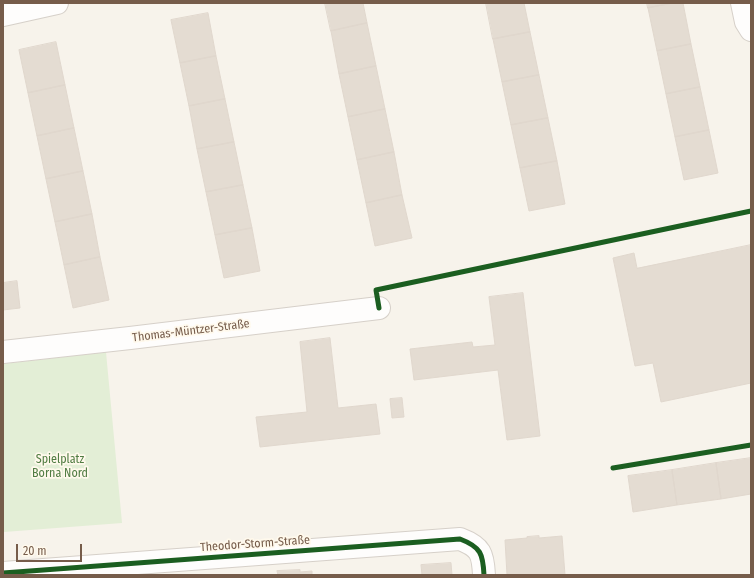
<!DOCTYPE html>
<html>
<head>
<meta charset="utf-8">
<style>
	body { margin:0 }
	#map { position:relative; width:754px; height:578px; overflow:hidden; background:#f7f3eb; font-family:"Fira Sans Condensed",sans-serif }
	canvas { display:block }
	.frame { position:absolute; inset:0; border:4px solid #765c4a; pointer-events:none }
	.scale { position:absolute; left:16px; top:544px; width:66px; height:18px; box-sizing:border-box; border:2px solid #765c4a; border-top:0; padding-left:5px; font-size:12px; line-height:14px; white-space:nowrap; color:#765c4a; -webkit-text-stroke:3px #fff9ec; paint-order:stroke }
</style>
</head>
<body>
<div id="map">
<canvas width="754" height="578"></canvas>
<div class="frame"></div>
<div class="scale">20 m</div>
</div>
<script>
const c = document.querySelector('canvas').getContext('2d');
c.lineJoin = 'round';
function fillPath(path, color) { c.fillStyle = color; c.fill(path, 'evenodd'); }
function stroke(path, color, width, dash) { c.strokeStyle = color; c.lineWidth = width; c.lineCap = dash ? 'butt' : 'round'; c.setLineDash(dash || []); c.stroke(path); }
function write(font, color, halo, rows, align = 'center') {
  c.font = font + ' "Fira Sans Condensed",sans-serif'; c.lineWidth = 3.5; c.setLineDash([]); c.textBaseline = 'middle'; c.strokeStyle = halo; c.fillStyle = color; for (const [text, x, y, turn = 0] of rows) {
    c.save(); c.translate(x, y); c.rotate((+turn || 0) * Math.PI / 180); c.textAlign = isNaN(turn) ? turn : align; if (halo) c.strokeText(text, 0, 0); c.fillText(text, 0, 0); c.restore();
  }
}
const green = new Path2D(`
	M 106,352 L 122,523 L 4,532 L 3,524 L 3,364 Z`);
const building = new Path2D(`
	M 325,3 L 363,3 L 367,23 L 331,31 Z
	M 486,3 L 524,3 L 530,32 L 493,39 Z
	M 647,3 L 673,3 L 648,8 Z
	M 673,3 L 683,3 L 691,44 L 657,51 L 648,8 Z
	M 208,13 L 216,56 L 180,63 L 171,20 Z
	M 367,23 L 376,66 L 339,74 L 331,31 Z
	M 530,32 L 539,75 L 502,82 L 493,39 Z
	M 56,42 L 65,85 L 28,93 L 19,50 Z
	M 691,44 L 700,87 L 666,94 L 657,51 Z
	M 216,56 L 225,99 L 189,106 L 180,63 Z
	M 376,66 L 385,109 L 348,117 L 339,74 Z
	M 539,75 L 548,118 L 511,125 L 502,82 Z
	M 65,85 L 74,128 L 37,136 L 28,93 Z
	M 700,87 L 709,130 L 675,137 L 666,94 Z
	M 225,99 L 234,142 L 197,149 L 189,106 Z
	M 385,109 L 394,152 L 357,160 L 348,117 Z
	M 548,118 L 557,161 L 520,168 L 511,125 Z
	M 74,128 L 83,171 L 46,179 L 37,136 Z
	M 709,130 L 718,173 L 684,180 L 675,137 Z
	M 234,142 L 243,185 L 206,192 L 197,149 Z
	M 394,152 L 402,195 L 366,203 L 357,160 Z
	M 557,161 L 565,204 L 529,211 L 520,168 Z
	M 83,171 L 92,214 L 55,222 L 46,179 Z
	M 243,185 L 252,228 L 215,235 L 206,192 Z
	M 402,195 L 412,238 L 375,246 L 366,203 Z
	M 92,214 L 100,257 L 64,265 L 55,222 Z
	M 252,228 L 260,271 L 224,278 L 215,235 Z
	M 751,245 L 751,383 L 661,402 L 653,363 L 635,366 L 613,258 L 634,253 L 637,268 Z
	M 100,257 L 109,300 L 73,308 L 64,265 Z
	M 17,281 L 20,308 L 3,310 L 3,283 Z
	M 523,293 L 540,436 L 507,440 L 498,370 L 414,380 L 410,349 L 472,342 L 473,347 L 495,345 L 489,297 Z
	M 330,338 L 338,408 L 376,404 L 380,434 L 260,447 L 256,417 L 307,412 L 300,342 Z
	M 402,398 L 404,417 L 392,418 L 390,399 Z
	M 751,458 L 751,494 L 721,499 L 716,463 Z
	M 716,463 L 721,499 L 677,505 L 672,470 Z
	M 672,470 L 677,505 L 633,512 L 628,476 Z
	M 539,536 L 539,538 L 562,536 L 565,575 L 507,575 L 505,540 L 527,538 L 527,537 Z
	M 451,563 L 452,575 L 422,575 L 421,565 Z
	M 300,570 L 300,572 L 312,571 L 312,575 L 278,575 L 277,571 Z`);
const minor = new Path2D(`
	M 742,3 L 746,22 L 751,30
	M 3,15 L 57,3
	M 3,352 L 130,338 L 379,308
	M 3,573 L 460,539 C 481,547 483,554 484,575`);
const cycleway = new Path2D(`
	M 379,308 L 376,290 L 751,211
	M 613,468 L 751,445
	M 3,573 L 460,539 C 481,547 483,554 484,575`);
const streetNames = [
	["Thomas-Müntzer-Straße",191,331,-7],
	["Theodor-Storm-Straße",255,544,-4]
];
const parkNames = [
	["Spielplatz",60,460],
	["Borna Nord",60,474]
];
fillPath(green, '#e3eed6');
fillPath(building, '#e4dcd2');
stroke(building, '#e0d7cd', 1);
stroke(minor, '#d6d0c9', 24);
stroke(minor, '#fefdfc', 22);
stroke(cycleway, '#1b5e20', 5);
write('12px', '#765c4a', '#fff9ec', streetNames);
write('12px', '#507c42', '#fff9ec', parkNames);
</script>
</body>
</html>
